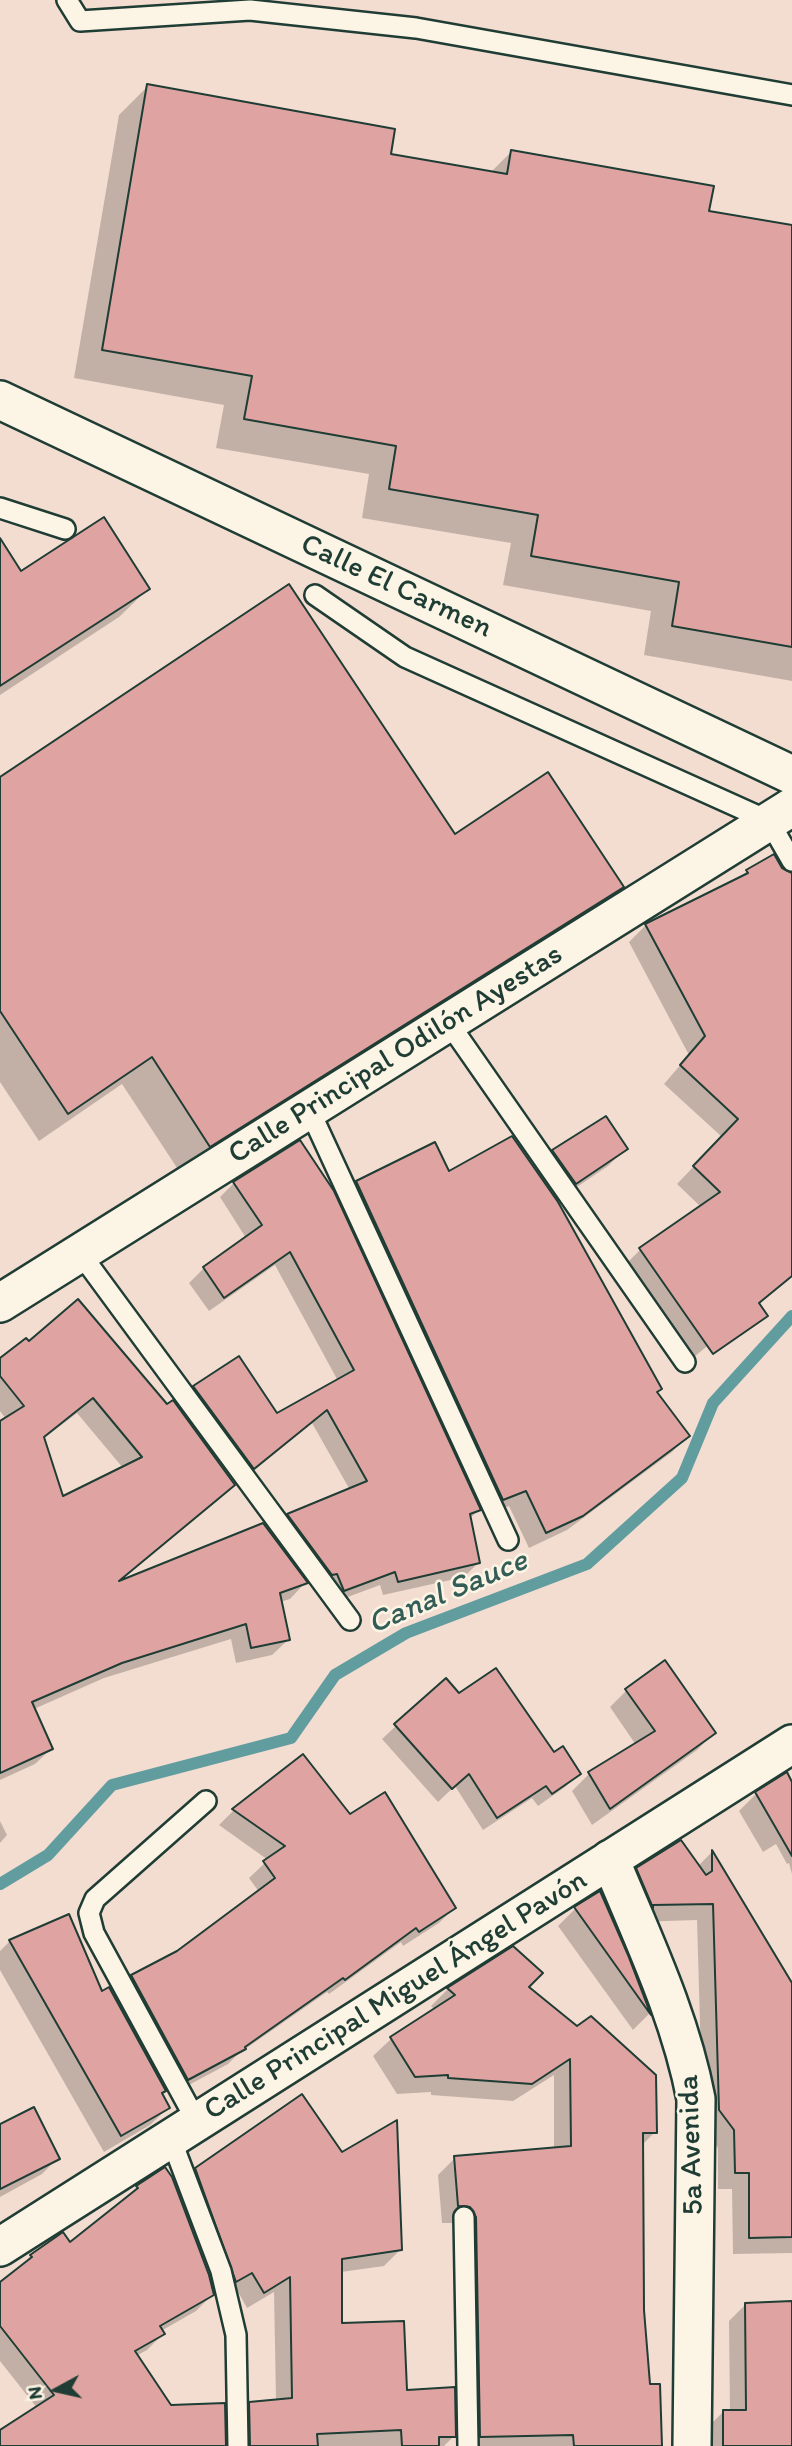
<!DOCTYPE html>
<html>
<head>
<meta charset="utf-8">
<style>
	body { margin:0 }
	#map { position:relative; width:792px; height:2446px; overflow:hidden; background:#f3ddd1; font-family:Itim,sans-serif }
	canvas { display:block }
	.north { position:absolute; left:21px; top:2355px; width:70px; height:70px; -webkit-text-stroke:5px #fcf5e5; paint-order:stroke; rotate:262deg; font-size:19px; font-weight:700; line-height:28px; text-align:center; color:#1f3d34 }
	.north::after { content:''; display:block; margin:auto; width:24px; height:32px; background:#1f3d34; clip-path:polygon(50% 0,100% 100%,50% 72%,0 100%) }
</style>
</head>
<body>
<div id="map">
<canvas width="792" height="2446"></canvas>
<div class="north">N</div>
</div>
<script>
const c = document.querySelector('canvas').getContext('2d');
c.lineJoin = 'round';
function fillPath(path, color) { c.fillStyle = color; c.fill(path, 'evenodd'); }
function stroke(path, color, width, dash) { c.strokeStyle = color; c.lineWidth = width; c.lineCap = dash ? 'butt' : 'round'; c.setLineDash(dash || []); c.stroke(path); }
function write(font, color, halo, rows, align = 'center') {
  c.font = font + ' Itim,sans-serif'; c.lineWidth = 5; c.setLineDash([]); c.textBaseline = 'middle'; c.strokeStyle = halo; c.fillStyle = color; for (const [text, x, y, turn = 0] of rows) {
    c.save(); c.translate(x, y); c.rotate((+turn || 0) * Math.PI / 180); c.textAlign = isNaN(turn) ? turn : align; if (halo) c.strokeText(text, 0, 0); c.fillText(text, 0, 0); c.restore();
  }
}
const shadow = new Path2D(`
	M 148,86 L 389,155 L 490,173 L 511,152 L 707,212 L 792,227 L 792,681 L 644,655 L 651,611 L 503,585 L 511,543 L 362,518 L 369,474 L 216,448 L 224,405 L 74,378 L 119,115 Z
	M 0,541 L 21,573 L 148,589 L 119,617 L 0,695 Z
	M 0,779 L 455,836 L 622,887 L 594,915 L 181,1174 L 122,1084 L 39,1141 L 0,1082 Z
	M 773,857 L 784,873 L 792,874 L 792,1277 L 689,1361 L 623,1267 L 641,1249 L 701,1207 L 677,1184 L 722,1137 L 664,1084 L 689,1055 L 629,942 L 646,925 L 738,880 L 747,871 Z
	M 300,1142 L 479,1510 L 469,1519 L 478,1563 L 464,1577 L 383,1595 L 380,1585 L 329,1604 L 274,1529 L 288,1515 L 350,1490 L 312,1423 L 239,1483 L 180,1402 L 195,1388 L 277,1415 L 338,1381 L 275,1265 L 209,1311 L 189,1283 L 204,1268 L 246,1238 L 220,1197 L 234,1183 Z
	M 625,1149 L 608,1166 L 556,1201 L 656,1393 L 688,1436 L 672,1452 L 567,1530 L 529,1548 L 509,1506 L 487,1515 L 340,1198 L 357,1182 L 448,1173 L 535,1171 L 554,1152 Z
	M 26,1340 L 233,1485 L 217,1501 L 118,1582 L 305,1583 L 290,1599 L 280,1602 L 288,1640 L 272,1655 L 236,1663 L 231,1639 L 104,1678 L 34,1709 L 51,1749 L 35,1764 L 0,1780 L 0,1423 L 6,1419 L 0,1411 L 0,1360 ZM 77,1413 L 123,1468 L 62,1498 L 43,1439 Z
	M 445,1680 L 459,1696 L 579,1774 L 565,1787 L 538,1806 L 532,1798 L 483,1830 L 455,1786 L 438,1802 L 382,1739 Z
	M 627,1690 L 714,1733 L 697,1750 L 592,1825 L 572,1791 L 589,1774 L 636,1745 L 610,1707 Z
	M 303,1756 L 350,1817 L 454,1908 L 439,1923 L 403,1946 L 401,1942 L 329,1994 L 327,1992 L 238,2054 L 228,2064 L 172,2094 L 117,1992 L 132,1977 L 178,1952 L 259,1892 L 249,1878 L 268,1860 L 219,1825 L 234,1810 Z
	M 792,1785 L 792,1874 L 789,1863 L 787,1864 L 776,1844 L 763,1852 L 739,1811 L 756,1794 Z
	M 0,1821 L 7,1835 L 0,1843 Z
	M 711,1853 L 792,1986 L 792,2253 L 733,2254 L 732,2189 L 718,2189 L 718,2148 L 703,2128 L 697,1920 L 637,1922 L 620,1886 L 637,1869 L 697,1867 Z
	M 600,1893 L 649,2014 L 633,2030 L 558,1926 L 575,1909 Z
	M 10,1941 L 101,1993 L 168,2108 L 150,2125 L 104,2152 L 0,1970 L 0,1951 Z
	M 527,1987 L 655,2132 L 641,2146 L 642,2310 L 648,2386 L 660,2446 L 463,2446 L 460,2235 L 453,2223 L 442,2223 L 438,2175 L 455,2158 L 554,2149 L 554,2075 L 513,2101 L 431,2095 L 431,2092 L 397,2094 L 373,2056 L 391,2039 L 435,2010 L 431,2006 L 448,1989 Z
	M 0,2126 L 58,2158 L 42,2174 L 0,2197 Z
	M 165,2169 L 212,2295 L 196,2311 L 161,2331 L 163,2334 L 147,2350 L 136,2356 L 170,2407 L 225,2446 L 0,2446 L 0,2432 L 37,2408 L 0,2361 L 0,2284 L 31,2256 L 69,2245 L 137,2187 Z
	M 196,2169 L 400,2250 L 384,2266 L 341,2272 L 340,2324 L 405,2391 L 454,2436 L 444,2446 L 234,2446 L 234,2420 L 250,2403 L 276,2401 L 274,2292 L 247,2308 L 236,2288 L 220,2297 L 180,2185 Z
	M 792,2303 L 792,2446 L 706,2446 L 706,2429 L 723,2412 L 730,2412 L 729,2321 L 746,2304 Z`);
const stream = new Path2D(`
	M 0,1884 L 48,1855 L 112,1785 L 291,1738 L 335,1675 L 406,1633 L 587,1564 L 682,1478 L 713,1403 L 792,1316`);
const building = new Path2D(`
	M 147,84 L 395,129 L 391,154 L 507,174 L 511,150 L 714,186 L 709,211 L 792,225 L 792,647 L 672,626 L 679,582 L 531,556 L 538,515 L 389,489 L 396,446 L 244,419 L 252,376 L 102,350 Z
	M 104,517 L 150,589 L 0,686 L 0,538 L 21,571 Z
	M 289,584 L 455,834 L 548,772 L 624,887 L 210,1147 L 152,1057 L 68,1114 L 0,1011 L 0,777 Z
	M 774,854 L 782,868 L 792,873 L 792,1276 L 759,1303 L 768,1316 L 713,1354 L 639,1248 L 720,1192 L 693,1166 L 738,1119 L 680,1065 L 705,1036 L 645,924 L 748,873 L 746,870 Z
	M 606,1116 L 628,1149 L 576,1184 L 552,1150 Z
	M 512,1136 L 558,1202 L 662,1389 L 657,1392 L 690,1436 L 583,1516 L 546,1533 L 526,1491 L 503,1500 L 356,1181 L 435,1142 L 449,1171 Z
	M 300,1140 L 334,1191 L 481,1510 L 470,1514 L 480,1563 L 398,1582 L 395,1572 L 344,1591 L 337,1574 L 332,1575 L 287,1514 L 367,1481 L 327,1410 L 254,1469 L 193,1386 L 239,1356 L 277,1413 L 354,1370 L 290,1252 L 224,1298 L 203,1267 L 262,1225 L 233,1182 Z
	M 78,1299 L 167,1404 L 173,1400 L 235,1485 L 119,1581 L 263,1523 L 308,1583 L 280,1593 L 290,1640 L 251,1648 L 246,1624 L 122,1663 L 32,1702 L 53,1749 L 0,1773 L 0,1421 L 24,1406 L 0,1376 L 0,1358 L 26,1338 L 29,1341 ZM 93,1398 L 142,1457 L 63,1496 L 44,1437 Z
	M 665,1660 L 716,1733 L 610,1809 L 588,1772 L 655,1731 L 625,1689 Z
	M 496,1668 L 554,1752 L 563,1746 L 581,1774 L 552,1794 L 546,1786 L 497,1818 L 469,1774 L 452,1789 L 394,1724 L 446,1678 L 459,1693 Z
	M 303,1754 L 350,1814 L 385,1792 L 456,1908 L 419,1932 L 416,1928 L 345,1980 L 343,1978 L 245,2047 L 246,2049 L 188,2080 L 131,1975 L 177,1951 L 275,1878 L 263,1861 L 285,1846 L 232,1809 Z
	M 787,1772 L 792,1782 L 792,1856 L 755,1792 Z
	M 681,1840 L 706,1875 L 712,1871 L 712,1850 L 792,1983 L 792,2237 L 749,2238 L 749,2173 L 735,2173 L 734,2130 L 719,2110 L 713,1904 L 653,1905 L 653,1908 L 636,1868 Z
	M 600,1891 L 628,1955 L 651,2015 L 574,1907 Z
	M 69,1914 L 102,1991 L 109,1987 L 166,2091 L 162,2093 L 170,2108 L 121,2136 L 9,1940 Z
	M 513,1946 L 543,1973 L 529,1987 L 577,2026 L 591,2016 L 656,2075 L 657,2133 L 643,2133 L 644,2310 L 650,2384 L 660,2384 L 662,2446 L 574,2446 L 573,2435 L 480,2437 L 476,2217 L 470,2207 L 458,2206 L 454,2156 L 571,2146 L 570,2059 L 532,2084 L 448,2078 L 448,2075 L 415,2077 L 390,2037 L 455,1995 L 447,1988 Z
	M 302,2094 L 342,2152 L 397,2120 L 402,2250 L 342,2259 L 342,2323 L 404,2321 L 407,2390 L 455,2387 L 456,2437 L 439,2437 L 439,2446 L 402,2446 L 401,2430 L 317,2434 L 318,2446 L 250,2446 L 249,2402 L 292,2398 L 290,2277 L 264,2293 L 252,2273 L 236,2282 L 195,2168 Z
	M 34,2107 L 60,2159 L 0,2189 L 0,2124 Z
	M 165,2167 L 172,2177 L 209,2275 L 214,2295 L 160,2326 L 165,2334 L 135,2351 L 171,2405 L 225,2403 L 226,2446 L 0,2446 L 0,2430 L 54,2395 L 0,2326 L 0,2282 L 32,2257 L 30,2255 L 63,2232 L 70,2242 L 138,2188 L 136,2186 Z
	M 792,2301 L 792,2446 L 723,2446 L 723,2410 L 746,2410 L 745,2303 Z`);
const service = new Path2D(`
	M 67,0 L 80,21 L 250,10 L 416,28 L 792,95
	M 0,508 L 65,529
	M 315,595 L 405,657 L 769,821 L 792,861
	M 448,1022 L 685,1362
	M 309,1109 L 508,1540
	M 80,1253 L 350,1620
	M 197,2122 L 94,1933 L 89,1913 L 95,1899 L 206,1801
	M 171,2139 L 221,2271 L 236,2335 L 238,2446
	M 464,2217 L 468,2446`);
const minor = new Path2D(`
	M 0,400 L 792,775
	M 0,1303 L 792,807
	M 610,1859 C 642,1937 680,2015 696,2099 L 692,2446
	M 0,2247 L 792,1744`);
const streetNames = [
	["Calle El Carmen",396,587,25],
	["Calle Principal Odilón Ayestas",396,1055,-32],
	["Calle Principal Miguel Ángel Pavón",396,1996,-32],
	["5a Avenida",692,2145,-92]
];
const waterNames = [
	["Canal Sauce",448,1593,-23]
];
fillPath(shadow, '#0003');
stroke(stream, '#619d9f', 12);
fillPath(building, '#dfa4a2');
stroke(building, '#1f3d34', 2);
stroke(service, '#1f3d34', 24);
stroke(minor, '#1f3d34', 42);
stroke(service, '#fcf5e5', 19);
stroke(minor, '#fcf5e5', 37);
write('30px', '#1f3d34', '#fcf5e5', streetNames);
write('italic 32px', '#355d58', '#fcf5e5', waterNames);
</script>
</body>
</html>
